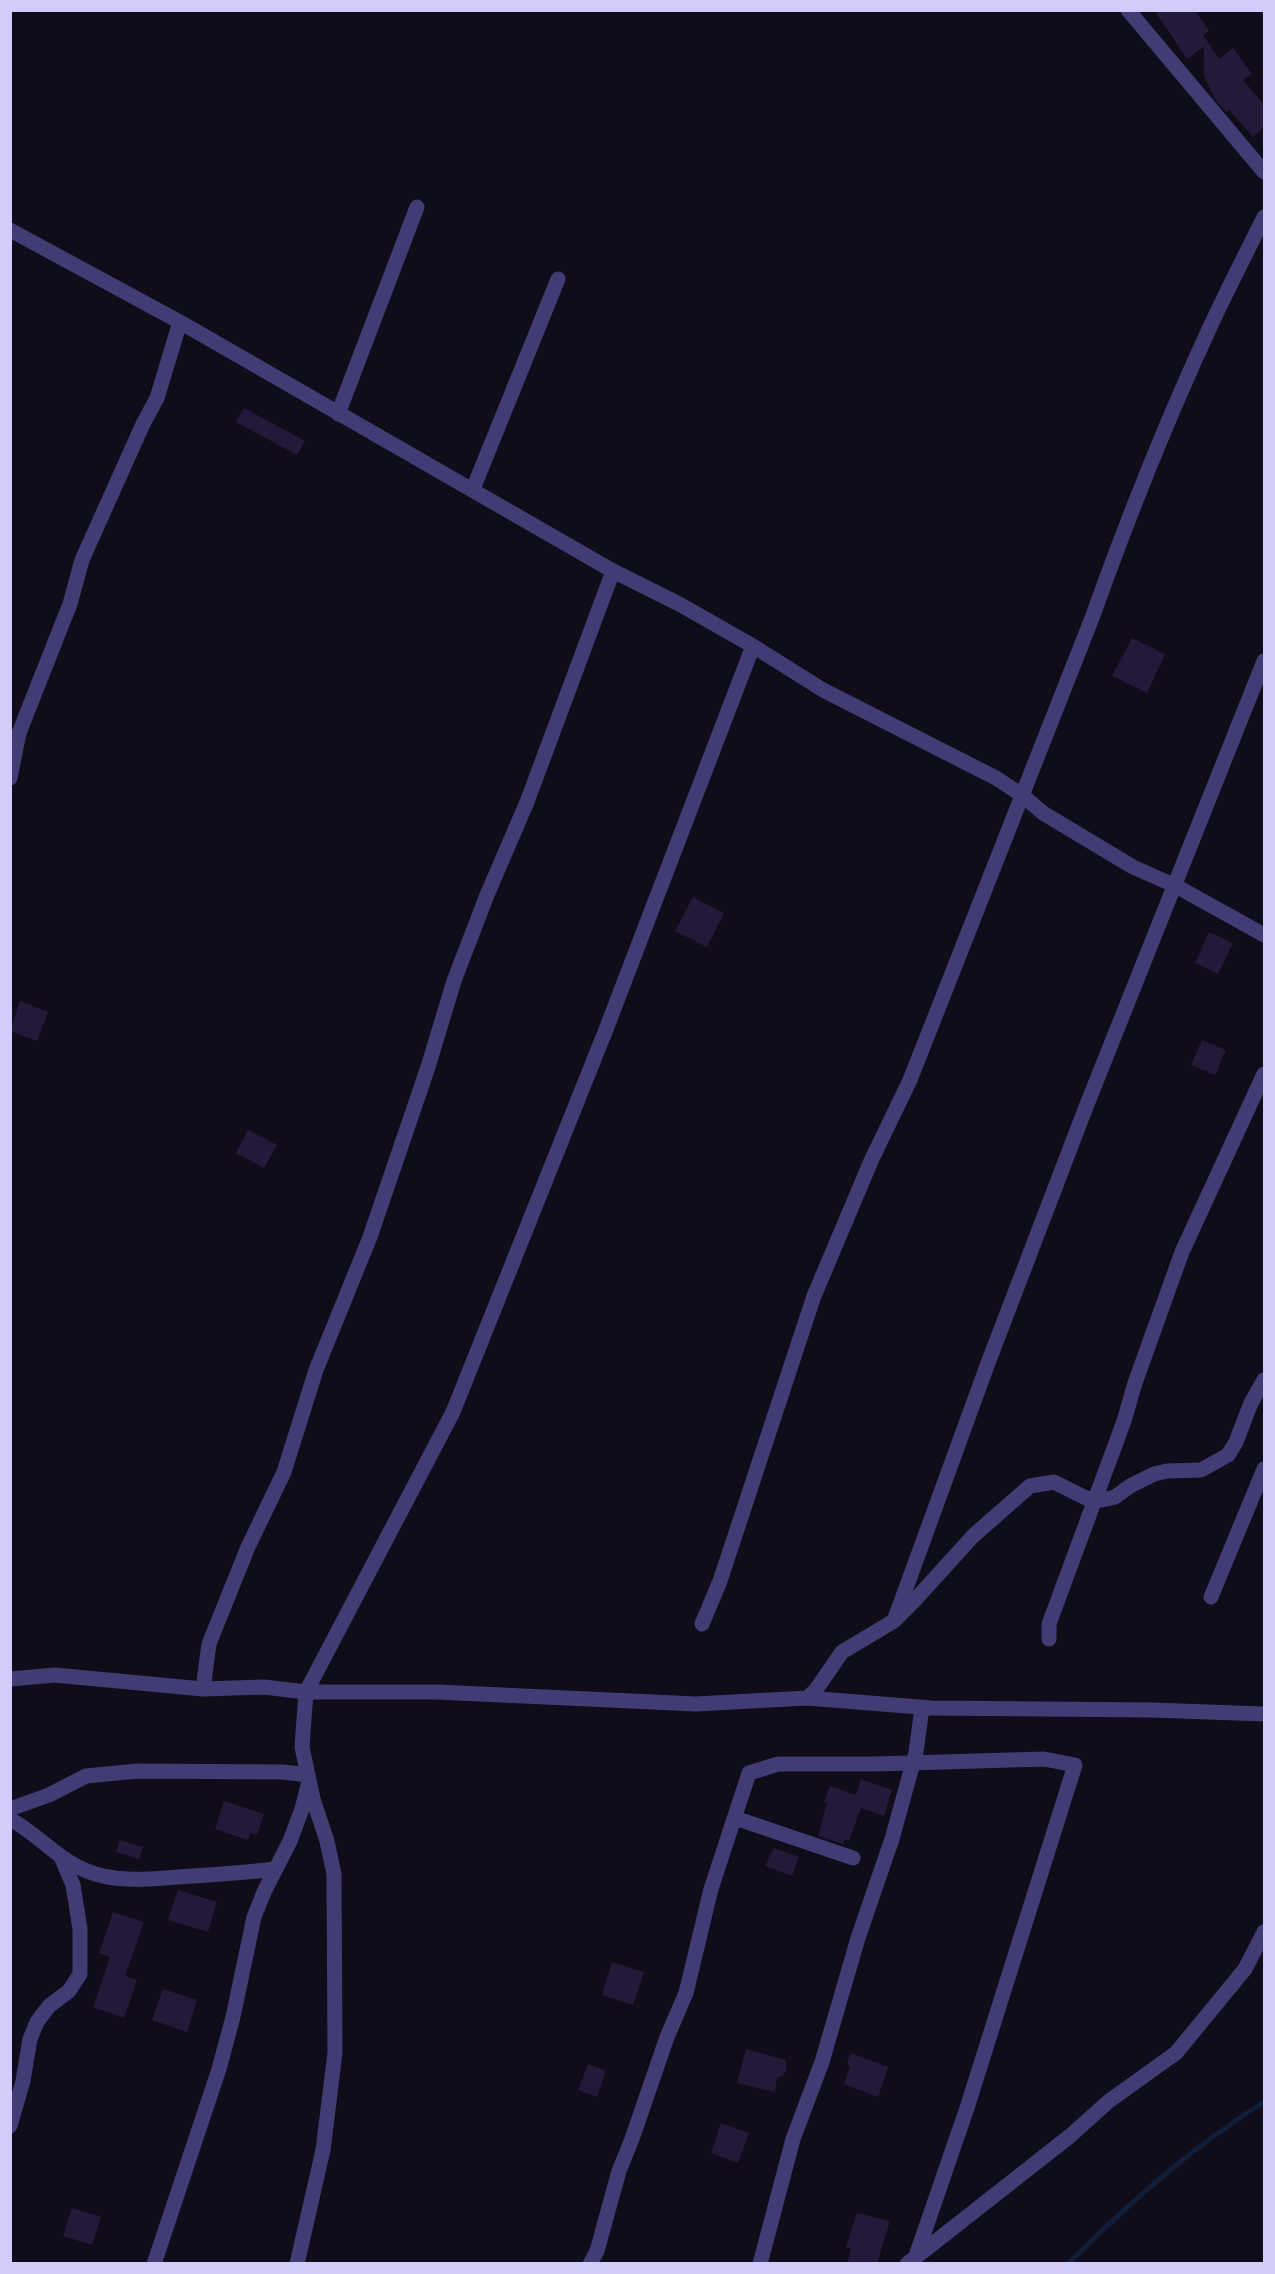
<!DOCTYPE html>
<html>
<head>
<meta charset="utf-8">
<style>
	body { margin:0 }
	#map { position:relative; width:1275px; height:2274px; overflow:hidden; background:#100c1a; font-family:"Nunito Sans",sans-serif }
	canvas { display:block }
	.frame { position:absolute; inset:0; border:12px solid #d3cbf9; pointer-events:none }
</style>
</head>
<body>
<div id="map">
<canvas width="1275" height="2274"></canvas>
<div class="frame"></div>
</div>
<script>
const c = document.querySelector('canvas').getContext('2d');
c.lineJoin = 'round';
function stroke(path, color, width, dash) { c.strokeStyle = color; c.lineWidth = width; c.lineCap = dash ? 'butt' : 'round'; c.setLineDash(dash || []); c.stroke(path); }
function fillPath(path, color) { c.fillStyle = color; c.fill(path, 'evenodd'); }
const stream = new Path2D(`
	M 1262,10 L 1264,14
	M 1068,2264 C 1129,2203 1192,2147 1264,2102`);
const building = new Path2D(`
	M 1154,10 L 1195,10 L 1209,31 L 1203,35 L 1219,59 L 1233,48 L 1252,74 L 1243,80 L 1264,105 L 1264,127 L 1253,137 L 1229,110 L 1226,112 L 1215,99 L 1204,76 L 1204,47 L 1187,59 Z
	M 244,408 L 305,441 L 297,455 L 236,422 Z
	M 1132,638 L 1165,654 L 1147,693 L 1112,676 Z
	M 693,897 L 724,913 L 707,947 L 675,931 Z
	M 1209,932 L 1233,943 L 1218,974 L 1195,963 Z
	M 20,1001 L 48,1012 L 37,1041 L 10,1031 Z
	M 1202,1040 L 1226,1050 L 1215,1075 L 1191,1065 Z
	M 248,1130 L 277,1145 L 264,1168 L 236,1153 Z
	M 861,1779 L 892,1790 L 884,1816 L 861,1808 L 849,1841 L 845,1839 L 843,1844 L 818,1836 L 827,1803 L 824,1802 L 830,1786 L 856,1795 Z
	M 224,1801 L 264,1814 L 257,1835 L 250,1833 L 248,1840 L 215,1829 Z
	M 120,1840 L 143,1847 L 139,1859 L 116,1852 Z
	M 774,1848 L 799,1857 L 792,1876 L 765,1866 Z
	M 178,1890 L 217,1902 L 208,1932 L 168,1920 Z
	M 113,1912 L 144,1922 L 125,1976 L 137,1980 L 124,2018 L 93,2007 L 110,1957 L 99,1953 Z
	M 612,1962 L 644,1972 L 633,2005 L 602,1995 Z
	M 163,1989 L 197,2000 L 187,2032 L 152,2020 Z
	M 746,2049 L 786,2060 L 786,2070 L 784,2075 L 777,2078 L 775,2092 L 737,2083 Z
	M 851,2053 L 888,2067 L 878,2097 L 844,2084 L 850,2067 L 847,2062 Z
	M 588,2064 L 606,2071 L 597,2097 L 578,2090 Z
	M 721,2123 L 749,2133 L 738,2163 L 711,2153 Z
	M 72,2208 L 101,2217 L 92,2245 L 63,2236 Z
	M 857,2213 L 890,2221 L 877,2264 L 847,2264 L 851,2249 L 846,2247 Z`);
const minor = new Path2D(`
	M 1128,10 L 1264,172
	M 10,230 L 180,322 L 613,571 L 681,605 L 753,646 L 823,690 L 996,778 L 1022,795 L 1043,813 L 1133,867 L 1176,886 L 1264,935
	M 338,414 L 417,207
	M 473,489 L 558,279
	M 10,778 L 19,733 L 70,604 L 82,560 L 143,424 L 157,398 L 180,322
	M 1211,1597 L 1264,1469
	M 894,1621 L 988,1363 L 1086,1107 L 1264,661
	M 702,1624 L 720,1581 L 814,1296 L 871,1161 L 910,1080 L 1092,618 C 1127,520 1166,422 1210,327 C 1227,290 1246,254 1264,217
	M 1049,1639 L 1049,1624 L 1124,1421 L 1135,1383 L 1182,1252 L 1264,1074
	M 10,1679 L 55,1675 L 203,1689 L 264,1687 L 306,1692 L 437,1692 L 696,1704 L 807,1698 L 932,1708 L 1152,1710 L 1264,1714
	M 203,1689 L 209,1644 L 248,1547 L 284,1472 L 316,1370 L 370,1237 L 428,1067 L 454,981 L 487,895 L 527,802 L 613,571
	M 807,1698 L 815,1691 L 842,1652 L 894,1621 L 915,1600 L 973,1536 L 1030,1486 L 1054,1482 L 1086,1498 L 1102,1500 L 1115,1497 L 1130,1486 L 1154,1474 L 1167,1471 L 1201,1470 L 1228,1455 L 1236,1442 L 1251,1403 L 1264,1380
	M 10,1809 L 49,1795 L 86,1776 L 137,1771 L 283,1772 L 308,1775
	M 735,1818 L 853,1858
	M 10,1819 C 38,1834 57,1859 87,1871 C 116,1883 148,1879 178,1877 C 211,1875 243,1873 275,1869
	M 10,2126 L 23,2081 L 30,2039 L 37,2022 L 49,2006 L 69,1991 L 80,1974 L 80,1929 L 73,1885 L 62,1859
	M 154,2264 L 219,2069 L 233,2017 L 254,1917 L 264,1892 L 290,1841 L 302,1809 L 308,1785
	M 297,2264 L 323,2150 L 335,2053 L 334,1874 L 327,1841 L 313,1799 L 302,1747 L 306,1692 L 453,1412 L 605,1032 L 753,646
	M 590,2264 L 597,2251 L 619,2171 L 632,2139 L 667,2037 L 686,1993 L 711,1889 L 749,1773 L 778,1764 L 874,1764 L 1044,1759 L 1075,1765 L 967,2108 L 916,2256
	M 760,2264 L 793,2139 L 822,2062 L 858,1938 L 892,1839 L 916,1752 L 922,1708
	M 907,2264 L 1070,2136 L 1109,2101 L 1176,2053 L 1245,1969 L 1264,1932`);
stroke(stream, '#101e3a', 5);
fillPath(building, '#231a39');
stroke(minor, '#423c74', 15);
</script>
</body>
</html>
